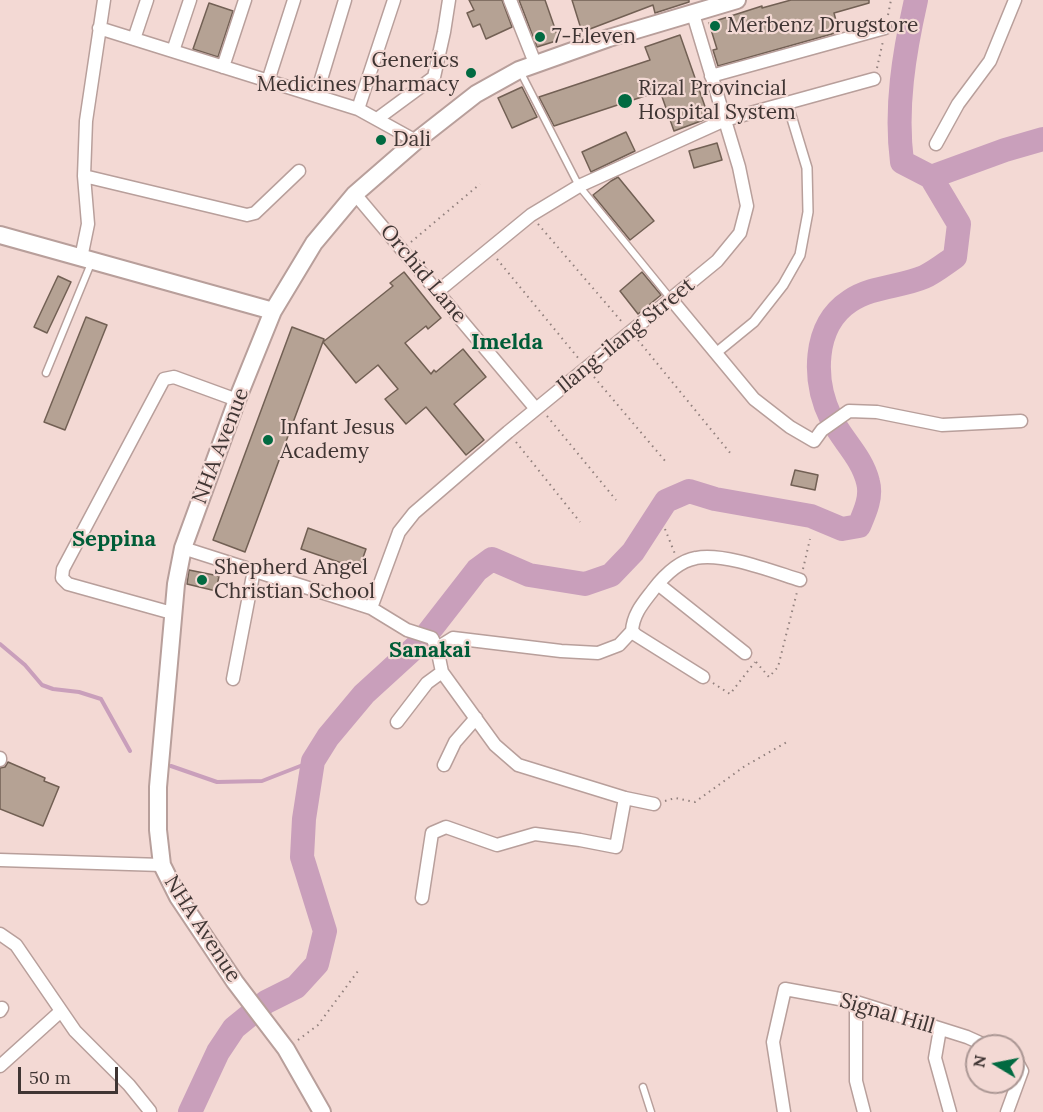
<!DOCTYPE html>
<html>
<head>
<meta charset="utf-8">
<style>
	body { margin:0 }
	#map { position:relative; width:1043px; height:1112px; overflow:hidden; background:#f3d9d4; font-family:Lora,serif }
	canvas { display:block }
	.north { position:absolute; left:965px; top:1034px; width:60px; height:60px; box-sizing:border-box; background:#f3d9d4; border:2px solid #ab9794; border-radius:50%; rotate:280deg; font-size:16px; font-weight:700; line-height:24px; text-align:center; color:#3f3533 }
	.north::after { content:''; display:block; margin:auto; width:21px; height:27px; background:#016a41; clip-path:polygon(50% 0,100% 100%,50% 72%,0 100%) }
	.scale { position:absolute; left:18px; top:1067px; width:100px; height:27px; box-sizing:border-box; border:3px solid #3f3533; border-top:0; padding-left:8px; font-size:18px; line-height:21px; white-space:nowrap; color:#3f3533; -webkit-text-stroke:4px #f3d9d4; paint-order:stroke }
</style>
</head>
<body>
<div id="map">
<canvas width="1043" height="1112"></canvas>
<div class="north">N</div>
<div class="scale">50 m</div>
</div>
<script>
const c = document.querySelector('canvas').getContext('2d');
c.lineJoin = 'round';
function stroke(path, color, width, dash) { c.strokeStyle = color; c.lineWidth = width; c.lineCap = dash ? 'butt' : 'round'; c.setLineDash(dash || []); c.stroke(path); }
function fillPath(path, color) { c.fillStyle = color; c.fill(path, 'evenodd'); }
function write(font, color, halo, rows, align = 'center') {
  c.font = font + ' Lora,serif'; c.lineWidth = 4.5; c.setLineDash([]); c.textBaseline = 'middle'; c.strokeStyle = halo; c.fillStyle = color; for (const [text, x, y, turn = 0] of rows) {
    c.save(); c.translate(x, y); c.rotate((+turn || 0) * Math.PI / 180); c.textAlign = isNaN(turn) ? turn : align; if (halo) c.strokeText(text, 0, 0); c.fillText(text, 0, 0); c.restore();
  }
}
const stream = new Path2D(`
	M 0,644 L 25,665 L 42,685 L 53,689 L 79,692 L 101,699 L 130,751
	M 171,766 L 217,782 L 262,781 L 313,761`);
const river = new Path2D(`
	M 931,177 L 1005,150 L 1043,139
	M 190,1112 L 218,1052 L 234,1028 L 266,1002 L 296,987 L 317,964 L 325,931 L 302,857 L 304,819 L 313,761 L 328,737 L 364,694 L 421,642 L 477,570 L 492,559 L 529,575 L 585,584 L 611,575 L 633,552 L 666,501 L 689,491 L 715,499 L 811,516 L 842,529 L 859,526 C 865,512 872,497 868,482 C 862,457 842,440 831,418 C 813,381 812,326 850,301 C 872,286 901,287 924,277 C 935,272 946,263 955,257 L 959,224 L 931,177 L 902,162 C 895,108 904,53 916,0`);
const building = new Path2D(`
	M 469,0 L 502,0 L 512,27 L 486,39 L 480,24 L 473,27 L 467,13 L 474,10 Z
	M 519,0 L 545,0 L 559,40 L 537,47 Z
	M 572,0 L 689,0 L 689,2 L 655,13 L 653,5 L 582,32 Z
	M 791,0 L 869,0 L 869,3 L 834,13 L 839,32 L 718,66 L 713,50 L 717,49 L 709,23 L 762,6 L 762,8 Z
	M 209,3 L 233,11 L 218,57 L 193,49 Z
	M 680,35 L 709,118 L 674,131 L 660,91 L 554,126 L 539,97 L 650,60 L 645,47 Z
	M 522,87 L 537,117 L 512,128 L 498,98 Z
	M 626,132 L 635,151 L 591,172 L 582,152 Z
	M 717,143 L 722,160 L 694,168 L 689,151 Z
	M 618,177 L 654,221 L 630,240 L 593,195 L 611,181 Z
	M 404,272 L 441,318 L 428,329 L 426,326 L 405,343 L 431,374 L 434,370 L 436,372 L 463,349 L 486,377 L 454,404 L 484,440 L 466,455 L 426,407 L 406,424 L 385,399 L 398,389 L 378,365 L 356,383 L 323,342 L 393,286 L 390,283 Z
	M 642,272 L 661,295 L 638,314 L 620,291 Z
	M 58,276 L 71,282 L 47,333 L 34,327 Z
	M 86,317 L 107,325 L 65,430 L 44,422 Z
	M 292,327 L 324,339 L 245,552 L 213,540 Z
	M 795,470 L 818,475 L 815,490 L 791,485 Z
	M 308,528 L 366,549 L 359,569 L 301,549 Z
	M 189,570 L 219,576 L 216,591 L 187,584 Z
	M 8,762 L 45,778 L 44,781 L 59,787 L 43,826 L 0,809 L 0,768 L 5,767 Z`);
const path = new Path2D(`
	M 888,15 L 891,0
	M 877,68 L 883,41
	M 538,224 L 622,322
	M 411,242 L 480,184
	M 497,259 L 579,359
	M 638,340 L 731,454
	M 594,377 L 666,462
	M 547,416 L 616,500
	M 516,442 L 580,522
	M 665,529 L 675,554
	M 803,569 L 810,539
	M 756,662 L 769,677 L 778,667 L 797,592
	M 713,683 L 730,694 L 755,662
	M 665,801 L 675,798 L 695,802 L 745,766 L 787,742
	M 298,1040 L 318,1025 L 358,971`);
const service = new Path2D(`
	M 520,71 L 579,186 L 671,299
	M 46,373 L 92,261
	M 643,1087 L 651,1112`);
const pedestrian = new Path2D(`
	M 716,353 L 754,322 L 783,285 L 800,255 L 808,212 L 807,168 L 787,102`);
const minor = new Path2D(`
	M 510,0 L 535,63
	M 99,28 L 358,109 L 416,141
	M 134,39 L 147,0
	M 173,51 L 190,0
	M 223,67 L 245,0
	M 711,76 L 885,28
	M 268,81 L 294,0
	M 316,96 L 345,0
	M 358,109 L 394,0
	M 377,119 L 434,77 L 444,32 L 449,0
	M 936,144 L 958,104 L 990,61 L 1015,0
	M 84,176 L 247,215 L 255,213 L 299,171
	M 355,194 L 536,409
	M 81,258 L 88,224 L 84,176 L 86,121 L 104,0
	M 437,292 L 531,215 L 579,186 L 725,120 L 874,79
	M 671,299 L 754,399 L 790,427 L 814,441 L 822,430 L 849,411 L 877,412 L 942,425 L 1021,421
	M 183,548 L 371,608 L 407,630 L 432,638 L 437,648 L 442,672 L 495,745 L 518,765 L 625,798 L 654,804
	M 658,584 L 745,653
	M 371,608 L 399,532 L 414,513 L 508,432 L 717,261 L 740,233 L 747,206 L 739,167 L 693,14
	M 172,613 L 68,584 L 62,578 L 63,569 L 164,379 L 174,377 L 237,400
	M 437,648 L 453,638 L 561,651 L 598,653 L 619,645 L 632,631
	M 703,677 L 636,635 L 632,631 C 633,614 643,603 653,590 C 663,577 679,561 696,558 C 723,552 774,572 800,580
	M 233,679 L 254,570
	M 397,722 L 427,683 L 442,672
	M 0,758 L 0,760
	M 444,765 L 455,742 L 476,718
	M 0,860 L 162,865
	M 422,898 L 432,833 L 446,827 L 497,845 L 535,834 L 580,840 L 616,847 L 625,798
	M 0,934 L 16,945 L 75,1031 L 129,1085 L 150,1111
	M 856,1002 L 856,1081 L 864,1112
	M 0,1011 L 2,1008
	M 940,1029 L 935,1058 L 950,1112
	M 0,1066 L 61,1011
	M 784,1112 L 773,1042 L 785,989 L 856,1002 L 967,1037 L 987,1046
	M 1007,1112 L 1022,1071 L 1016,1060 L 1013,1058`);
const tertiary = new Path2D(`
	M 0,235 L 273,311
	M 322,1112 L 286,1049 L 235,982 L 178,897 L 162,865 L 158,830 L 158,787 L 176,584 L 183,548 L 237,400 L 273,311 L 314,243 L 355,194 L 416,141 L 476,94 L 519,70 L 609,38 L 737,0`);
const markers = [
	[715,26,6,"#016a41"],
	[540,37,6,"#016a41"],
	[471,73,6,"#016a41"],
	[625,101,8,"#016a41"],
	[381,140,6,"#016a41"],
	[268,440,6,"#016a41"],
	[202,580,6,"#016a41"]
];
const poiNames = [
	["Merbenz Drugstore",727,26],
	["7-Eleven",552,37],
	["Generics",459,61,"right"],
	["Medicines Pharmacy",459,85,"right"],
	["Rizal Provincial",638,89],
	["Hospital System",638,113],
	["Dali",393,140],
	["Infant Jesus",280,428],
	["Academy",280,452],
	["Shepherd Angel",214,568],
	["Christian School",214,592]
];
const streetNames = [
	["Orchid Lane",423,274,50],
	["Ilang-ilang Street",626,336,-39],
	["NHA Avenue",221,446,-69],
	["NHA Avenue",202,929,57],
	["Signal Hill",887,1014,16]
];
const neighbourhoodNames = [
	["Imelda",507,343],
	["Seppina",114,540],
	["Sanakai",430,651]
];
stroke(stream, '#c99fbb', 4);
stroke(river, '#c99fbb', 24);
fillPath(building, '#b5a294');
stroke(building, '#726054', 1.5);
stroke(service, '#b89f9b', 9);
stroke(pedestrian, '#b89f9b', 12);
stroke(minor, '#b89f9b', 15);
stroke(tertiary, '#b89f9b', 20);
stroke(path, '#92817e', 2, [1.5, 4.5]);
stroke(service, '#fff', 6);
stroke(pedestrian, '#fff', 9);
stroke(minor, '#fff', 12);
stroke(tertiary, '#fff', 16);
for (const [x, y, r, color] of markers) { const dot = new Path2D(); dot.arc(x, y, r, 0, 2 * Math.PI); c.fillStyle = color; c.fill(dot); stroke(dot, '#f3d9d4', 2); }
write('21px', '#3f3533', '#f3d9d4', poiNames, 'left');
write('21px', '#3f3533', '#f3d9d4', streetNames);
write('bold 22px', '#005d38', '#f3d9d4', neighbourhoodNames);
</script>
</body>
</html>
